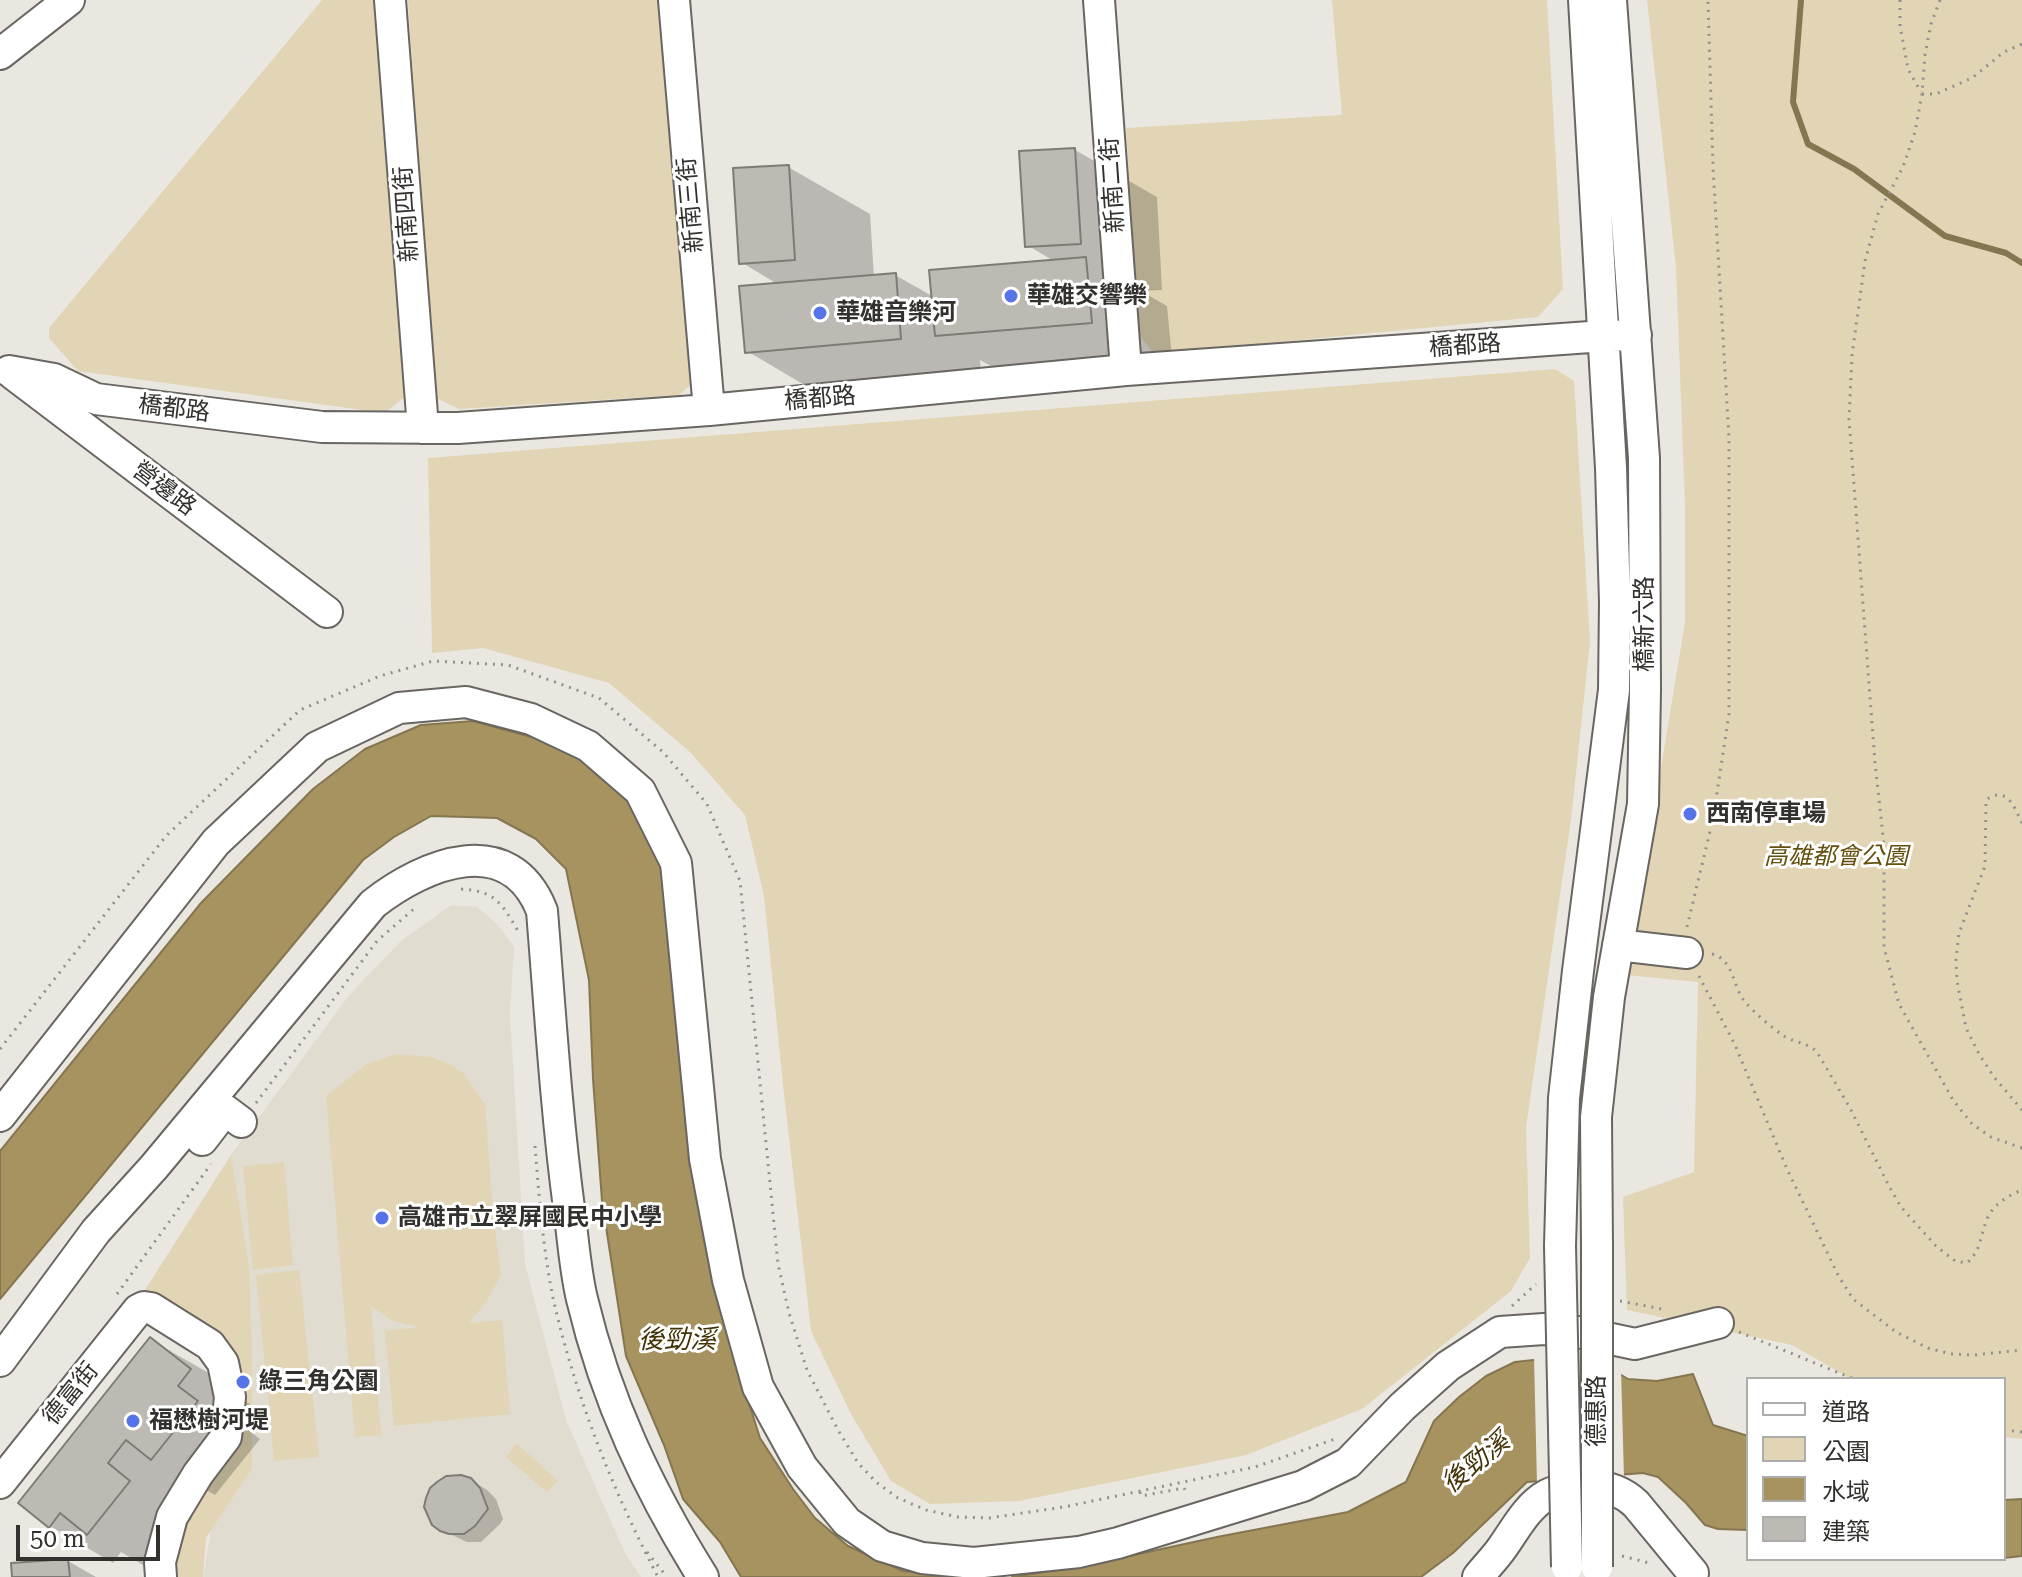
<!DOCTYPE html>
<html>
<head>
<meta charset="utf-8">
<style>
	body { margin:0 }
	#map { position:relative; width:2022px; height:1577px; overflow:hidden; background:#eae7e1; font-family:"Roboto Serif","Noto Sans TC",serif }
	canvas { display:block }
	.legend { position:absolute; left:1746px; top:1377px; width:260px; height:184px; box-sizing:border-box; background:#fff; border:2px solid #adadab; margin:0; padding:10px 14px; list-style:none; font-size:24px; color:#32312e }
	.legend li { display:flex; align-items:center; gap:16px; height:40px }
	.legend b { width:40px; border:2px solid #adadab }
	.scale { position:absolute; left:16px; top:1525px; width:144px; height:36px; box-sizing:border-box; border:4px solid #32312e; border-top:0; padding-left:10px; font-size:24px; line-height:28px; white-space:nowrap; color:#32312e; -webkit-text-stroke:6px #fff; paint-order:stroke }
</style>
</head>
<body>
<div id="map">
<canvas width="2022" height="1577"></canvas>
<ul class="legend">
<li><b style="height:10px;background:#fff"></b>道路</li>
<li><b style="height:22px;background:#e2d5b5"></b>公園</li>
<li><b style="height:22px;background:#a7935f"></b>水域</li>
<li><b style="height:22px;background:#bcbab3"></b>建築</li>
</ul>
<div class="scale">50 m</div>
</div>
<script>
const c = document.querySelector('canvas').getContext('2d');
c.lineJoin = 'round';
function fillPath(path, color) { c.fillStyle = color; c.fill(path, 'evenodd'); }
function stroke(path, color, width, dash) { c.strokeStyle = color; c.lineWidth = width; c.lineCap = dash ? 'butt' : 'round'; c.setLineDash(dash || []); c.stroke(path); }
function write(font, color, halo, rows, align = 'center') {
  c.font = font + ' "Roboto Serif","Noto Sans TC",serif'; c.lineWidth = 6; c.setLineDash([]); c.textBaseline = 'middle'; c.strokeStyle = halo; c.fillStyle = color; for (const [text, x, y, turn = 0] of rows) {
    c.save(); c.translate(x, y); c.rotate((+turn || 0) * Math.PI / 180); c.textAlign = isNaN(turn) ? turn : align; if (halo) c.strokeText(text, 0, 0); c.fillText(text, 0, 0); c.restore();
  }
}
const built = new Path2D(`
	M 451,905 L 477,907 L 498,925 L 514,947 L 510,1015 L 525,1264 L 566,1420 L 625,1553 L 641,1577 L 203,1577 L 211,1530 L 252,1469 L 252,1344 L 231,1155 L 350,994 L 402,940 Z`);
const green = new Path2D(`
	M 322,0 L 384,0 L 411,392 L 387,411 L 377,412 L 78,371 L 49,338 L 49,328 Z
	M 408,0 L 661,0 L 695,381 L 679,395 L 459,409 L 434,397 Z
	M 1332,0 L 1547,0 L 1563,289 L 1538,317 L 1154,354 L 1139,335 L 1126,128 L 1342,115 Z
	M 1647,0 L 2022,0 L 2022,1439 L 2004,1437 L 2004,1379 L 1851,1379 L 1792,1345 L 1627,1310 L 1623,1197 L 1694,1172 L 1698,982 L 1627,975 L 1685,622 L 1685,506 L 1676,268 Z
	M 1555,369 L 1574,381 L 1590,642 L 1571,820 L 1526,1127 L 1530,1258 L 1511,1291 L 1362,1409 L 1246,1455 L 1019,1501 L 930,1504 L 891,1481 L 851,1414 L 811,1331 L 783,1085 L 764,896 L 745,815 L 690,752 L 609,683 L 483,648 L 432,653 L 428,458 Z
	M 396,1054 L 432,1057 L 449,1064 L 463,1073 L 485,1104 L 493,1214 L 501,1275 L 486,1302 L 469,1323 L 502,1320 L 510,1414 L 394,1426 L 385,1331 L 419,1327 L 393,1321 L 371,1306 L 381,1435 L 355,1437 L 326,1096 L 367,1064 Z
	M 231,1155 L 249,1265 L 252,1344 L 252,1469 L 206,1538 L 203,1577 L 161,1577 L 160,1562 L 231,1434 L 217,1342 L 145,1290 Z
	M 284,1162 L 293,1265 L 253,1270 L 243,1166 Z
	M 299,1270 L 319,1457 L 274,1461 L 256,1275 Z
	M 516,1443 L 558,1481 L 547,1492 L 506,1457 Z`);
const water = new Path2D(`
	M 473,721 L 571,748 L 641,804 L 672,876 L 738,1369 L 760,1438 L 793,1489 L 815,1518 L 848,1546 L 903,1571 L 958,1577 L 741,1577 L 720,1542 L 683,1499 L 664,1445 L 626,1356 L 602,1201 L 593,1079 L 589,980 L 566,869 L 536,839 L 497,818 L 466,817 L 431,816 L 394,837 L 363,860 L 0,1299 L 0,1151 L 201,903 L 313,789 L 365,749 L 421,725 Z
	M 1561,1357 L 1601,1363 L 1628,1379 L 1657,1381 L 1693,1374 L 1713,1425 L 1748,1436 L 1748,1530 L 1718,1529 L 1705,1525 L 1686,1503 L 1658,1477 L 1643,1473 L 1527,1482 L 1453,1553 L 1421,1577 L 1012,1577 L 1083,1566 L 1217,1537 L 1348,1512 L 1406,1482 L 1434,1421 L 1459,1397 L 1486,1376 L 1515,1362 Z
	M 2022,1499 L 2022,1556 L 2004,1558 L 2004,1500 Z`);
const pier = new Path2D(`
	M 1561,1353 L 1601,1359 L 1621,1370 L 1624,1478 L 1537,1485 L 1534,1356 Z`);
const shadow = new Path2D(`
	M 1075,150 L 1157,197 L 1162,290 L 1141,291 L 1167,306 L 1173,369 L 1019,382 L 980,360 L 982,385 L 828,399 L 747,351 L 779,285 L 741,262 L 788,167 L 870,214 L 874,277 L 895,275 L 934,297 L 1054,261 L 1027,245 Z
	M 151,1340 L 214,1376 L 253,1407 L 240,1424 L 260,1439 L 215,1495 L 187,1479 L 170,1501 L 192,1518 L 151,1570 L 121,1552 L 113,1563 L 50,1526 Z
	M 470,1480 L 487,1490 L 496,1499 L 503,1519 L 500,1524 L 481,1542 L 467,1542 L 441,1530 Z
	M 68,1561 L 96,1577 L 14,1577 Z`);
const stream = new Path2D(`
	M 1801,0 L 1793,102 L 1808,144 L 1854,169 L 1945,236 L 2006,253 L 2022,263`);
const building = new Path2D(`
	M 1075,148 L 1081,244 L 1025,247 L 1019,151 Z
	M 789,165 L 795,260 L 739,264 L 733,168 Z
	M 1086,257 L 1092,323 L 935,336 L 929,270 Z
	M 896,273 L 901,339 L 745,353 L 739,286 Z
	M 150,1337 L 191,1369 L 178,1386 L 198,1401 L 151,1460 L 126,1440 L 108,1463 L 130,1481 L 87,1535 L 60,1513 L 49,1528 L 18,1503 Z
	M 461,1475 L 471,1478 L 480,1488 L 488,1509 L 475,1526 L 464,1534 L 449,1534 L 440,1531 L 432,1525 L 424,1507 L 426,1498 L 430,1488 L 437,1482 L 446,1476 Z
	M 68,1559 L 70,1577 L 12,1577 L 11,1563 Z`);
const path = new Path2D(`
	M 1900,0 L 1900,26 L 1908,69 L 1921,92
	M 1940,0 L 1931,24 L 1925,54 L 1922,94 L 1915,132 L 1903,167 L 1878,214 L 1865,261 L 1852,355 L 1849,419 L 1875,763 L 1884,845 L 1884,947 L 1899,1004 L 1953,1100 L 1972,1124 L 1991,1137 L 2022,1148
	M 1922,94 L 1936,94 L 1972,78 L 2004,52 L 2022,44
	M 2022,823 C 2014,807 2007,785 1986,800 L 1985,866 L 1959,933 L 1956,959 L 1957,981 L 1966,1028 L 1979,1054 L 1994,1077 L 2022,1110
	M 461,889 C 496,891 502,904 518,931
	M 1687,927 L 1713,819 L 1729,714 L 1729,438 L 1713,168 L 1708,0
	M 1712,954 C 1735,960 1732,988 1746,1003 C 1755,1013 1773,1029 1784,1036 C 1795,1043 1807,1042 1817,1052 L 1850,1108 L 1890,1188 L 1901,1207 L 1936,1246 L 1955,1261 L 1967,1263 C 1982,1250 1980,1234 1988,1217 C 1994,1204 2009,1195 2022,1190
	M 1699,976 L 1735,1045 L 1787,1169 L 1838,1275 L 1853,1299 L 1896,1332 L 1928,1348 L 1951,1354 L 1974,1355 L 2022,1350
	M 0,1049 L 166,836 L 300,710 L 380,676 L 433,661 L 508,665 L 599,698 L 663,752 L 707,804 L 740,881 L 778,1264 L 789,1313 L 807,1370 L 838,1430 L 858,1463 L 876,1482 L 898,1498 L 926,1510 L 958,1517 L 989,1518 L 1064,1507 L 1255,1467 L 1335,1439
	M 256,1103 L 377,941 L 415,908
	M 535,1146 C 539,1197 543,1248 553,1298 C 575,1395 612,1489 658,1577
	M 117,1294 L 211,1164
	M 1620,1301 L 1667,1310
	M 1512,1306 L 1536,1284
	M 1739,1332 L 1854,1379
	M 2004,1430 L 2022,1432
	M 1140,1492 L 1141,1496 L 1184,1488 L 1188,1495
	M 647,1552 L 667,1577
	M 1622,1556 L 1653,1564`);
const minor = new Path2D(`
	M 390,0 L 423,428
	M 674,0 L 709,410
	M 1099,0 L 1126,370
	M 0,54 L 69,0
	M 9,371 L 54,379 L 96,399 L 322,427 L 458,428 L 709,410 L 1126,370 L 1604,336 L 1636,335
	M 13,374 L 327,612
	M 1618,945 L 1687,953
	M 0,1116 L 216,842 L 317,747 L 399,708 L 466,702 L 531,719 L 588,746 L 640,791 L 676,863 L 705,1159 L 728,1280 L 758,1387 L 802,1467 L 847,1522 L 882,1546 L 922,1558 L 974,1563 L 1079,1552 L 1118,1543 L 1303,1486 L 1348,1463 L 1402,1407 L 1448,1366 L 1500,1332 L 1544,1329 L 1578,1332 L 1635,1344 L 1718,1323
	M 202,1140 L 225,1110 L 241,1122
	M 1560,1246 L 1564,1098 L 1578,971 L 1614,690 L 1615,602 L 1611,468 L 1584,0
	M 1597,1246 L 1596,1117 L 1609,997 L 1643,804 L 1645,690 L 1644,458 L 1611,0
	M 0,1361 L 96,1231 L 154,1167 L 373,904 C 425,863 510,829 542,911 C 550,1010 556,1110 569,1208 C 573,1238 575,1270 582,1299 C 606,1400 648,1489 703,1577
	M 0,1483 L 138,1310 L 144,1307 L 151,1308 L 210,1345 L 223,1363 L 230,1397 L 226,1437 L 198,1474 L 172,1517 L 160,1562 L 161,1577
	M 1478,1577 C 1486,1567 1495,1558 1502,1548 C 1515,1530 1527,1506 1547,1495 C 1558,1489 1571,1488 1584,1487 C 1604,1485 1621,1490 1636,1504 L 1693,1573`);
const minorBridge = new Path2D(`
	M 1560,1246 L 1567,1567
	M 1597,1246 L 1597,1567`);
const markers = [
	[1011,296,8,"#5673e9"],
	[820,313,8,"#5673e9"],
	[1690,814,8,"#5673e9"],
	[382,1218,8,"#5673e9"],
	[243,1382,8,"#5673e9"],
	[133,1421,8,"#5673e9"]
];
const streetNames = [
	["新南二街",1113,185,-94],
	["新南三街",691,205,-95],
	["新南四街",407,214,-94],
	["橋都路",1465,346,-4],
	["橋都路",820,399,-5],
	["橋都路",174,409,7],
	["營邊路",164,489,37],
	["橋新六路",1645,624,-90],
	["德富街",71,1394,-51],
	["德惠路",1597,1411,-90]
];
const poiNames = [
	["華雄交響樂",1027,296],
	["華雄音樂河",836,313],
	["西南停車場",1706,814],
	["高雄市立翠屏國民中小學",398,1218],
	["綠三角公園",259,1382],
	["福懋樹河堤",149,1421]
];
const parkNames = [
	["高雄都會公園",1836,857]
];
const waterNames = [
	["後勁溪",677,1340],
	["後勁溪",1476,1463,-39]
];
fillPath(built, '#e1dcd0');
fillPath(green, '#e2d5b5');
fillPath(water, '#a7935f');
stroke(water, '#847650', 2);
fillPath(pier, '#eae7e1');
fillPath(shadow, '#0003');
stroke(stream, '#847650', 6);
fillPath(building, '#bcbab3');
stroke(building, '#7d7b75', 2);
stroke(minor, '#696661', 34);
stroke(path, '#92908c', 3, [2, 6]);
stroke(minor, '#fff', 30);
stroke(minorBridge, '#696661', 34, []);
stroke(minorBridge, '#fff', 30);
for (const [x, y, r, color] of markers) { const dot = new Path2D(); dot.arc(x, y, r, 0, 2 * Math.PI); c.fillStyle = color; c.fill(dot); stroke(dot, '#fff', 3); }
write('24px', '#32312e', '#fff', streetNames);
write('bold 24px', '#32312e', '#fff', poiNames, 'left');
write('italic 24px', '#644f0d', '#fff', parkNames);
write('italic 26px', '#413305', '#fff', waterNames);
</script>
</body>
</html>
